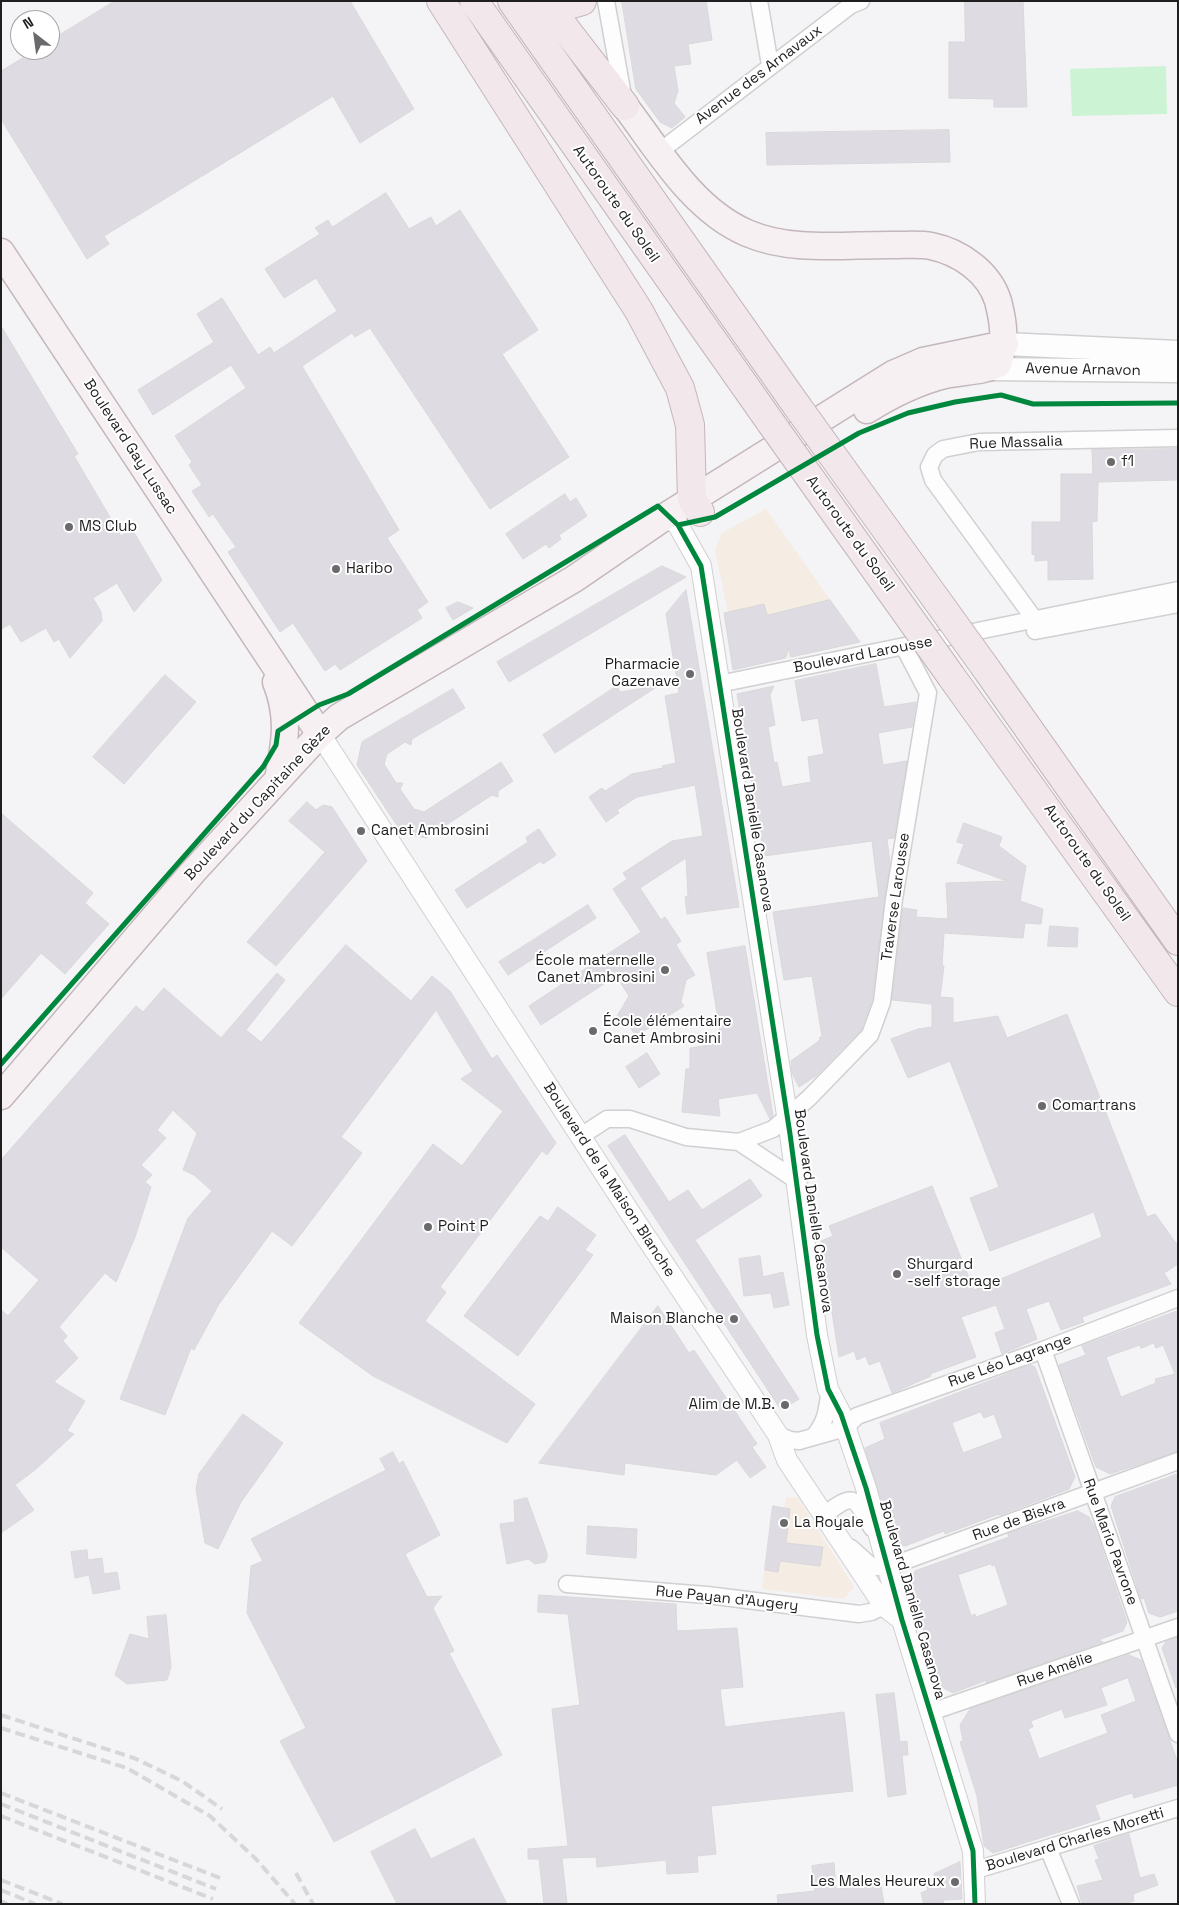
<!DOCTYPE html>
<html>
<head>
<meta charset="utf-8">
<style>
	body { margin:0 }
	#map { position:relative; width:1179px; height:1905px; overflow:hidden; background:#f4f3f5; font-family:"Space Grotesk",sans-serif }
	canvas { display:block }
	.frame { position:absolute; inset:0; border:2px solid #201f20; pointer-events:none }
	.north { position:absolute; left:10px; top:10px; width:50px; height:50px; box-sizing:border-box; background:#fff; border:1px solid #a6a5a6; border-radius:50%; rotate:330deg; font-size:14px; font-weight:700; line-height:20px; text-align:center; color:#201f20 }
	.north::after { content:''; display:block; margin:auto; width:18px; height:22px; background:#6a696b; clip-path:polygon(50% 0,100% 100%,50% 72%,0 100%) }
</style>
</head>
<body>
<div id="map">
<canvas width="1179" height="1905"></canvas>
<div class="frame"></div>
<div class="north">N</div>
</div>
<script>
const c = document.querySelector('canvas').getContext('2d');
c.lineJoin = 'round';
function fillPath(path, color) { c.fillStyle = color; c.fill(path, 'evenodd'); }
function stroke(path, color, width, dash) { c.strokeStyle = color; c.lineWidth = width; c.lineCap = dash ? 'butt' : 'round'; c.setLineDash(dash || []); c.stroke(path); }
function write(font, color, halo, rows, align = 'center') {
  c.font = font + ' "Space Grotesk",sans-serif'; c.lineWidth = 4; c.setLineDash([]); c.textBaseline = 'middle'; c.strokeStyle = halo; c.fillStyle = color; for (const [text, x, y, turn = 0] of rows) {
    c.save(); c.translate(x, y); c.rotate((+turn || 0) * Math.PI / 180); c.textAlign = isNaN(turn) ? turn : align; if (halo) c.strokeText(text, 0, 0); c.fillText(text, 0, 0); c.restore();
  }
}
const commercial = new Path2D(`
	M 766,509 L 860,642 L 733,670 L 724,613 L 728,612 L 715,550 L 722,533 Z
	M 786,1497 L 798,1498 L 854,1587 L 844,1599 L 762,1589 L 773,1506 L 784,1508 Z`);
const green = new Path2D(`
	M 1166,66 L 1167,114 L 1072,116 L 1070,69 Z`);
const building = new Path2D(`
	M 115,1 L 350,1 L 414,109 L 360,143 L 333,96 L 104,236 L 109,244 L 87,259 L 1,119 L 1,71 L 36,50 L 50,50 L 50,41 Z
	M 622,1 L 706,1 L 712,40 L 688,44 L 691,64 L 674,66 L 678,91 L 674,103 L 685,117 L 672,128 L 660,122 L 636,89 Z
	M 965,1 L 1023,1 L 1027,107 L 994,107 L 994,99 L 949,98 L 949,42 L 965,42 Z
	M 949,130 L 950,162 L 767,165 L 766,133 Z
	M 386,193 L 409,229 L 431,217 L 436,226 L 460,210 L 538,330 L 502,354 L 569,457 L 490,509 L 370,328 L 355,337 L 352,333 L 302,366 L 399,530 L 387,538 L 428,602 L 417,610 L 422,618 L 340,670 L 335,664 L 325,671 L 293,623 L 280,632 L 228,552 L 236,547 L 213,514 L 209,517 L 192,491 L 202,485 L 189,465 L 192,462 L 175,436 L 246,388 L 231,365 L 153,415 L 138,390 L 214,342 L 197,314 L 222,298 L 258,355 L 270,347 L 274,353 L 337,311 L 316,278 L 284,298 L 265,269 L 320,234 L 315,228 L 328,220 L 332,227 Z
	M 1,326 L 78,454 L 74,456 L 121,536 L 132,529 L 162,580 L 134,612 L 117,583 L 93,598 L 101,612 L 102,621 L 70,658 L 59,639 L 54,642 L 46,628 L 21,642 L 10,624 L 1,629 Z
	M 1178,449 L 1178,480 L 1098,482 L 1097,521 L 1092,522 L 1093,579 L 1048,580 L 1048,560 L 1035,561 L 1035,555 L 1032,554 L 1032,522 L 1061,522 L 1061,474 L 1093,474 L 1092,450 Z
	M 565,494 L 570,502 L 576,498 L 587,516 L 559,535 L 561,539 L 549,548 L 546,544 L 523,559 L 506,534 Z
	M 662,566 L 686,577 L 509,682 L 497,662 Z
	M 686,590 L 739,907 L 687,914 L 685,897 L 688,896 L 686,858 L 640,888 L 661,920 L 665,917 L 681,941 L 676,945 L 695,975 L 686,980 L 681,1002 L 684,1006 L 636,1036 L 625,1020 L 611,1026 L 629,996 L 616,976 L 541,1025 L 529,1006 L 641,932 L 613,889 L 627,879 L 623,873 L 672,841 L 703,836 L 695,785 L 637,797 L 617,810 L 619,813 L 606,822 L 589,797 L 602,788 L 605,791 L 632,774 L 663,768 L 662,766 L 676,763 L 665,696 L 679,693 L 666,614 Z
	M 830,600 L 860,642 L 791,657 L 789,648 L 785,658 L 733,670 L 724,613 L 764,604 L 767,615 Z
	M 458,602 L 473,608 L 453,620 L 446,608 Z
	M 876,664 L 884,707 L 916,702 L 912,727 L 878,733 L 883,765 L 907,761 L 894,838 L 887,839 L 890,863 L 872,1000 L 861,1030 L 816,1076 L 799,1087 L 792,1073 L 791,1061 L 820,1040 L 819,1038 L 822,1036 L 812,976 L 784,980 L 773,912 L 879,897 L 872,841 L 764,856 L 737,694 L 774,686 L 770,695 L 775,725 L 768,727 L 774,763 L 777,762 L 782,787 L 811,782 L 808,757 L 824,754 L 818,718 L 802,721 L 795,681 Z
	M 165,675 L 196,702 L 124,784 L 93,757 Z
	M 617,686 L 620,692 L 658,686 L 555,753 L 543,735 Z
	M 453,689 L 465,708 L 412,739 L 411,745 L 405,742 L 387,754 L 384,764 L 396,783 L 403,783 L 400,789 L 414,809 L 424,812 L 501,762 L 513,781 L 498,791 L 498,797 L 492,795 L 443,827 L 443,833 L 436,831 L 426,838 L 402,833 L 357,765 L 362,742 Z
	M 307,802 L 316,810 L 323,805 L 332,807 L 367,861 L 276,966 L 247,942 L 325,852 L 289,821 Z
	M 1,813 L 93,893 L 85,903 L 109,924 L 65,974 L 41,953 L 1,999 Z
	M 964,823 L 1002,837 L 999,846 L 1026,866 L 1020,901 L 1043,909 L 1041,924 L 1025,923 L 1023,938 L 944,933 L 942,966 L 944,966 L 940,997 L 953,998 L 953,1023 L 998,1016 L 1007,1038 L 1067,1014 L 1147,1217 L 1155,1214 L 1178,1246 L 1178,1264 L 1164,1273 L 1171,1284 L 1082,1317 L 1084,1322 L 1061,1330 L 1049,1301 L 1026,1309 L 1037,1339 L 1002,1354 L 995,1333 L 1005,1329 L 996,1305 L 961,1317 L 976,1357 L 930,1374 L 931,1376 L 892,1393 L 880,1361 L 869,1365 L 866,1356 L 857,1360 L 854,1351 L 839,1357 L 821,1241 L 833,1236 L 829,1226 L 932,1186 L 974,1290 L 1102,1237 L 1094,1212 L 990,1251 L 970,1198 L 999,1187 L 950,1061 L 908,1078 L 891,1039 L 918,1029 L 932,1027 L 932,1004 L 892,1000 L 903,908 L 917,910 L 916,917 L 948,919 L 946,883 L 1007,881 L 957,863 L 964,844 L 957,842 Z
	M 539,829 L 556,855 L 543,864 L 541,861 L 467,908 L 455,890 L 528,842 L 526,838 Z
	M 588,905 L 596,918 L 508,975 L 499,962 Z
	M 1050,926 L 1078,928 L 1077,947 L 1048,946 Z
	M 346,945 L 411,1001 L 432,976 L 450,991 L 492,1059 L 497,1055 L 556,1143 L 547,1155 L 542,1151 L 440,1287 L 446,1292 L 425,1321 L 535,1404 L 507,1443 L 373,1376 L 299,1323 L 433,1144 L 462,1166 L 503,1111 L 461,1079 L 473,1071 L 436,1010 L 341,1137 L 362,1153 L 292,1246 L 272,1231 L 219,1304 L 194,1350 L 191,1348 L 165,1415 L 120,1399 L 188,1218 L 212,1191 L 194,1175 L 183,1170 L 197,1133 L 173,1110 L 157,1130 L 166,1138 L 141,1165 L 152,1175 L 145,1182 L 151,1187 L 135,1237 L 116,1282 L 105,1273 L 59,1327 L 67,1336 L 63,1341 L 78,1358 L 54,1382 L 85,1401 L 67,1431 L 74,1434 L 36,1469 L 15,1485 L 34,1510 L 1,1533 L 1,1310 L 8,1316 L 39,1280 L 1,1247 L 1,1160 L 136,1006 L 143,1012 L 164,988 L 221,1038 L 277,973 L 285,980 L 246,1030 L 261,1042 Z
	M 745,946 L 773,1115 L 770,1119 L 757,1093 L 718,1099 L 720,1116 L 682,1112 L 686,1069 L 690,1069 L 690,1048 L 722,1043 L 707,953 Z
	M 647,1053 L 660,1074 L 639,1088 L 626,1067 Z
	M 625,1135 L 669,1202 L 688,1190 L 702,1210 L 750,1179 L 762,1196 L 695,1240 L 799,1399 L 781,1410 L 608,1146 Z
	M 558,1207 L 596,1235 L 585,1250 L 593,1255 L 518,1356 L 464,1316 L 540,1216 L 548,1221 Z
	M 760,1256 L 763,1277 L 783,1272 L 789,1305 L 774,1308 L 771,1293 L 744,1296 L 739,1259 Z
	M 658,1306 L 689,1353 L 694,1350 L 757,1444 L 752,1447 L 766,1467 L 750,1478 L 737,1460 L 716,1475 L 625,1463 L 624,1475 L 539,1463 Z
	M 1178,1311 L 1178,1451 L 1110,1474 L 1096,1467 L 1059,1365 L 1086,1355 L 1082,1346 ZM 1154,1343 L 1156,1348 L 1163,1345 L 1175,1374 L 1155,1379 L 1156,1383 L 1121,1397 L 1106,1357 L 1140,1345 L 1141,1348 Z
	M 1031,1365 L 1035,1367 L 1075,1477 L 1069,1489 L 1000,1515 L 999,1514 L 945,1534 L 944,1531 L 905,1546 L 894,1542 L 865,1448 L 885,1439 L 880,1423 ZM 981,1412 L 984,1418 L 994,1414 L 1003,1438 L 963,1453 L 952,1423 Z
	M 243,1414 L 283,1443 L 241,1502 L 218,1549 L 205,1543 L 196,1489 L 199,1474 Z
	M 393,1452 L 399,1464 L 403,1461 L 440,1535 L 405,1554 L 427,1597 L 442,1596 L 433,1608 L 454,1651 L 449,1653 L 502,1755 L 334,1842 L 280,1741 L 306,1728 L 247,1613 L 251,1566 L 263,1561 L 251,1539 L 386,1470 L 380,1459 Z
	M 1178,1474 L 1178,1611 L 1160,1617 L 1149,1613 L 1144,1598 L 1141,1599 L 1111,1506 L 1115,1497 Z
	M 527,1498 L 547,1553 L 547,1558 L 545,1562 L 535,1564 L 528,1559 L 507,1564 L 500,1524 L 515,1522 L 514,1501 Z
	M 773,1506 L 790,1509 L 786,1543 L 823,1547 L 820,1566 L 780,1561 L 778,1572 L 765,1570 Z
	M 1078,1511 L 1089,1517 L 1094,1526 L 1127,1622 L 1123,1631 L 1098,1640 L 1103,1642 L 986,1683 L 987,1680 L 953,1693 L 942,1687 L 908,1583 L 915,1571 L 1009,1537 L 1008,1534 ZM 991,1564 L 992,1566 L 995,1565 L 1008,1605 L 976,1617 L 975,1614 L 971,1616 L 958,1575 Z
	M 588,1526 L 637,1529 L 636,1558 L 587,1554 Z
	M 87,1550 L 88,1560 L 102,1558 L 104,1574 L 117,1572 L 120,1589 L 93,1594 L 89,1575 L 75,1578 L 71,1552 Z
	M 539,1595 L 676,1604 L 677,1631 L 737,1628 L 743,1687 L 720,1689 L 725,1727 L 844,1712 L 853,1791 L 711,1806 L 716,1854 L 697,1856 L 698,1872 L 667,1874 L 666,1860 L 597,1867 L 596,1857 L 562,1858 L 567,1904 L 544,1904 L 539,1859 L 528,1859 L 528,1849 L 568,1846 L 552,1709 L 580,1705 L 568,1614 L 538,1612 Z
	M 166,1615 L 171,1667 L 167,1680 L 127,1684 L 115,1675 L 130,1634 L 149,1639 L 147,1617 Z
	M 1178,1638 L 1178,1688 L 1176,1688 L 1162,1648 L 1166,1642 Z
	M 1129,1655 L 1141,1660 L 1178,1763 L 1178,1785 L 1134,1798 L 1132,1793 L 1095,1805 L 1100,1819 L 993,1853 L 984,1846 L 977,1796 L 960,1742 L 963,1741 L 960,1725 L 970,1709 ZM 1128,1678 L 1136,1701 L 1101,1715 L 1108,1733 L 1039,1759 L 1028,1729 L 1033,1727 L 1031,1721 L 1062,1709 L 1065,1718 L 1107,1705 L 1101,1688 Z
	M 894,1693 L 900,1742 L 907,1741 L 908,1755 L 902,1755 L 906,1794 L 888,1797 L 876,1695 Z
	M 415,1829 L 431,1859 L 474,1838 L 507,1904 L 397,1904 L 371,1852 Z
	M 1129,1834 L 1140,1878 L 1154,1874 L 1158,1885 L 1133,1894 L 1134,1901 L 1123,1904 L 1082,1904 L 1077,1886 L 1103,1880 L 1095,1860 L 1099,1859 L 1094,1846 Z
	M 960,1862 L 962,1899 L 943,1900 L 944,1904 L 924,1904 L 921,1893 L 928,1890 L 925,1883 L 935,1878 L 934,1874 Z
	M 834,1863 L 836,1889 L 881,1885 L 884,1904 L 778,1904 L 777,1895 L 815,1891 L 812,1866 Z`);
const minor = new Path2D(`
	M 606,1 L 623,96
	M 759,1 L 770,65
	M 659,152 L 851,5 L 861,1
	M 1035,620 L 933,480 L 929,467 L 935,455 L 943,449 L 979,442 L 1178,438
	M 1035,631 L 1178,604
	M 719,684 L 1178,590
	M 581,1136 L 607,1119 L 630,1119 L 686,1137 L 739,1142 L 796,1180
	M 739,1142 L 773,1129 L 809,1098 L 870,1035 L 882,1002 L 894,899 L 928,693 L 904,647
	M 1043,1350 L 1178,1734
	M 778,1435 L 790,1440 L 799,1441 L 845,1428 L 857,1416 L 1043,1350 L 1178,1298
	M 813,1437 C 825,1424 827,1412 829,1395
	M 824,1515 C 855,1492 854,1496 872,1528
	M 851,1548 L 872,1567 L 888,1567 L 1178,1461
	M 567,1584 L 707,1595 L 859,1614 L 871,1612 L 884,1606
	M 931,1712 L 1178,1627
	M 1048,1848 L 1071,1904
	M 973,1871 L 1178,1808`);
const tertiary = new Path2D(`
	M 666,516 L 678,525 L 701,566 L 790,1134 L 817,1335 L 828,1389 L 841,1414 L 866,1488 L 902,1620 L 973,1851 L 975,1904
	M 320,734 L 636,1222 L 778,1435 L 787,1460 L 884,1606 L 902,1620`);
const secondary = new Path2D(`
	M 1005,344 L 1178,352
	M 988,369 L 1178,371`);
const primary = new Path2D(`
	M 625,106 C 659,151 693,210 747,233 C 793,253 848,244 897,245 C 908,245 920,244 931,246 C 960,252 989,272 998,301 C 1004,324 1006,341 998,364 C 982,372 963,371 945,375 C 917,382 891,395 867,410
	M 1,252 L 320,734
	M 276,682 C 290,717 285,743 278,779
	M 1,1096 L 192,873 L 320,734 L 339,717 L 574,579 L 666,516 L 893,374 L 923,361 L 1005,344`);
const motorway = new Path2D(`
	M 441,1 L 639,311 L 680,388 L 690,425 L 692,499 L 700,512
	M 474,1 L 771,423
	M 512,1 L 797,406
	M 544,1 L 625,106
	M 545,1 L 565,6 L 582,1
	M 985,667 L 1178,941
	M 951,676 L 1178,992`);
const rail = new Path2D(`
	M 1,1715 L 134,1758 L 182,1781 L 222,1809
	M 1,1728 L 127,1768 L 210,1816 L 256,1859 L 295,1904
	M 1,1793 L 220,1878
	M 1,1804 L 216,1889
	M 1,1816 L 213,1899
	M 296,1873 L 313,1904
	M 1,1880 L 62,1904
	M 1,1890 L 35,1904
	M 1,1901 L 7,1904`);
const motorwayBridge = new Path2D(`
	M 797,406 L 985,667
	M 771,423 L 951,676`);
const cycleway = new Path2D(`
	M 678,525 L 715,517 L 859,433 L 908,413 L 955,402 L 1001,395 L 1033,404 L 1178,403
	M 1,1064 L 263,767 L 276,745 L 278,731 L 319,705 L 348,694 L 658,506 L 678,525 L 701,566 L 790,1134 L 817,1335 L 828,1389 L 841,1414 L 866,1488 L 902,1620 L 973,1851 L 975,1904`);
const markers = [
	[1111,462,5,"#6a696b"],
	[69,527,5,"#6a696b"],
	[336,569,5,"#6a696b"],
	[690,674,5,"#6a696b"],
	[361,831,5,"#6a696b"],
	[665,970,5,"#6a696b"],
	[593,1031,5,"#6a696b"],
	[1042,1106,5,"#6a696b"],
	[428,1227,5,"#6a696b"],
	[897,1274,5,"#6a696b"],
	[734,1319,5,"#6a696b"],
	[785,1405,5,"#6a696b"],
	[784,1523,5,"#6a696b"],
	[955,1882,5,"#6a696b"]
];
const streetNames = [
	["Avenue des Arnavaux",759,75,-37],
	["Autoroute du Soleil",616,204,55],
	["Avenue Arnavon",1083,370,1],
	["Rue Massalia",1016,443,-2],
	["Boulevard Gay Lussac",130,447,57],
	["Autoroute du Soleil",850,534,54],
	["Boulevard Larousse",863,655,-11],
	["Boulevard du Capitaine Gèze",258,803,-47],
	["Boulevard Danielle Casanova",752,810,81],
	["Autoroute du Soleil",1087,863,55],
	["Traverse Larousse",896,897,-82],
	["Boulevard de la Maison Blanche",609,1180,57],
	["Boulevard Danielle Casanova",813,1211,82],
	["Rue Léo Lagrange",1010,1361,-20],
	["Rue de Biskra",1019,1520,-20],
	["Rue Mario Pavrone",1110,1542,70],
	["Rue Payan d'Augery",727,1599,6],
	["Boulevard Danielle Casanova",912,1600,74],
	["Rue Amélie",1055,1670,-19],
	["Boulevard Charles Moretti",1075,1840,-17]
];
const poiNames = [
	["f1",1121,462],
	["MS Club",79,527],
	["Haribo",346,569],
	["Pharmacie",680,665,"right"],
	["Cazenave",680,682,"right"],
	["Canet Ambrosini",371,831],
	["École maternelle",655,961,"right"],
	["Canet Ambrosini",655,978,"right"],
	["École élémentaire",603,1022],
	["Canet Ambrosini",603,1039],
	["Comartrans",1052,1106],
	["Point P",438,1227],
	["Shurgard",907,1265],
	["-self storage",907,1282],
	["Maison Blanche",724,1319,"right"],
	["Alim de M.B.",775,1405,"right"],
	["La Royale",794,1523],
	["Les Males Heureux",945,1882,"right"]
];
fillPath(commercial, '#f5ece3');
fillPath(green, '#ccf4d4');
fillPath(building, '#dfdbe3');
stroke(building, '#d8d8d9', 1);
stroke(minor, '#d0cfd1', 19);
stroke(tertiary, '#d0cfd1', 22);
stroke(secondary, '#d0cfd1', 25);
stroke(primary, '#c4b7bb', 29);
stroke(motorway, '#c4b7bb', 30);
stroke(minor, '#fdfdfe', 16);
stroke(tertiary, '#fdfdfe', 20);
stroke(secondary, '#fdfdfe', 22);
stroke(primary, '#f7f0f2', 26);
stroke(motorway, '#f2e7ea', 28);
stroke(rail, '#d8d7d8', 4, [10, 5]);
stroke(motorwayBridge, '#c4b7bb', 30, []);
stroke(motorwayBridge, '#f2e7ea', 28);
stroke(cycleway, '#00873e', 5);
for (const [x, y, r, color] of markers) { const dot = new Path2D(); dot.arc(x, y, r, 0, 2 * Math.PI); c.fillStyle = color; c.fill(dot); stroke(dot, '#fff', 2); }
write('15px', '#201f20', '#fff', streetNames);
write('15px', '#201f20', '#fff', poiNames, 'left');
</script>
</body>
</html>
